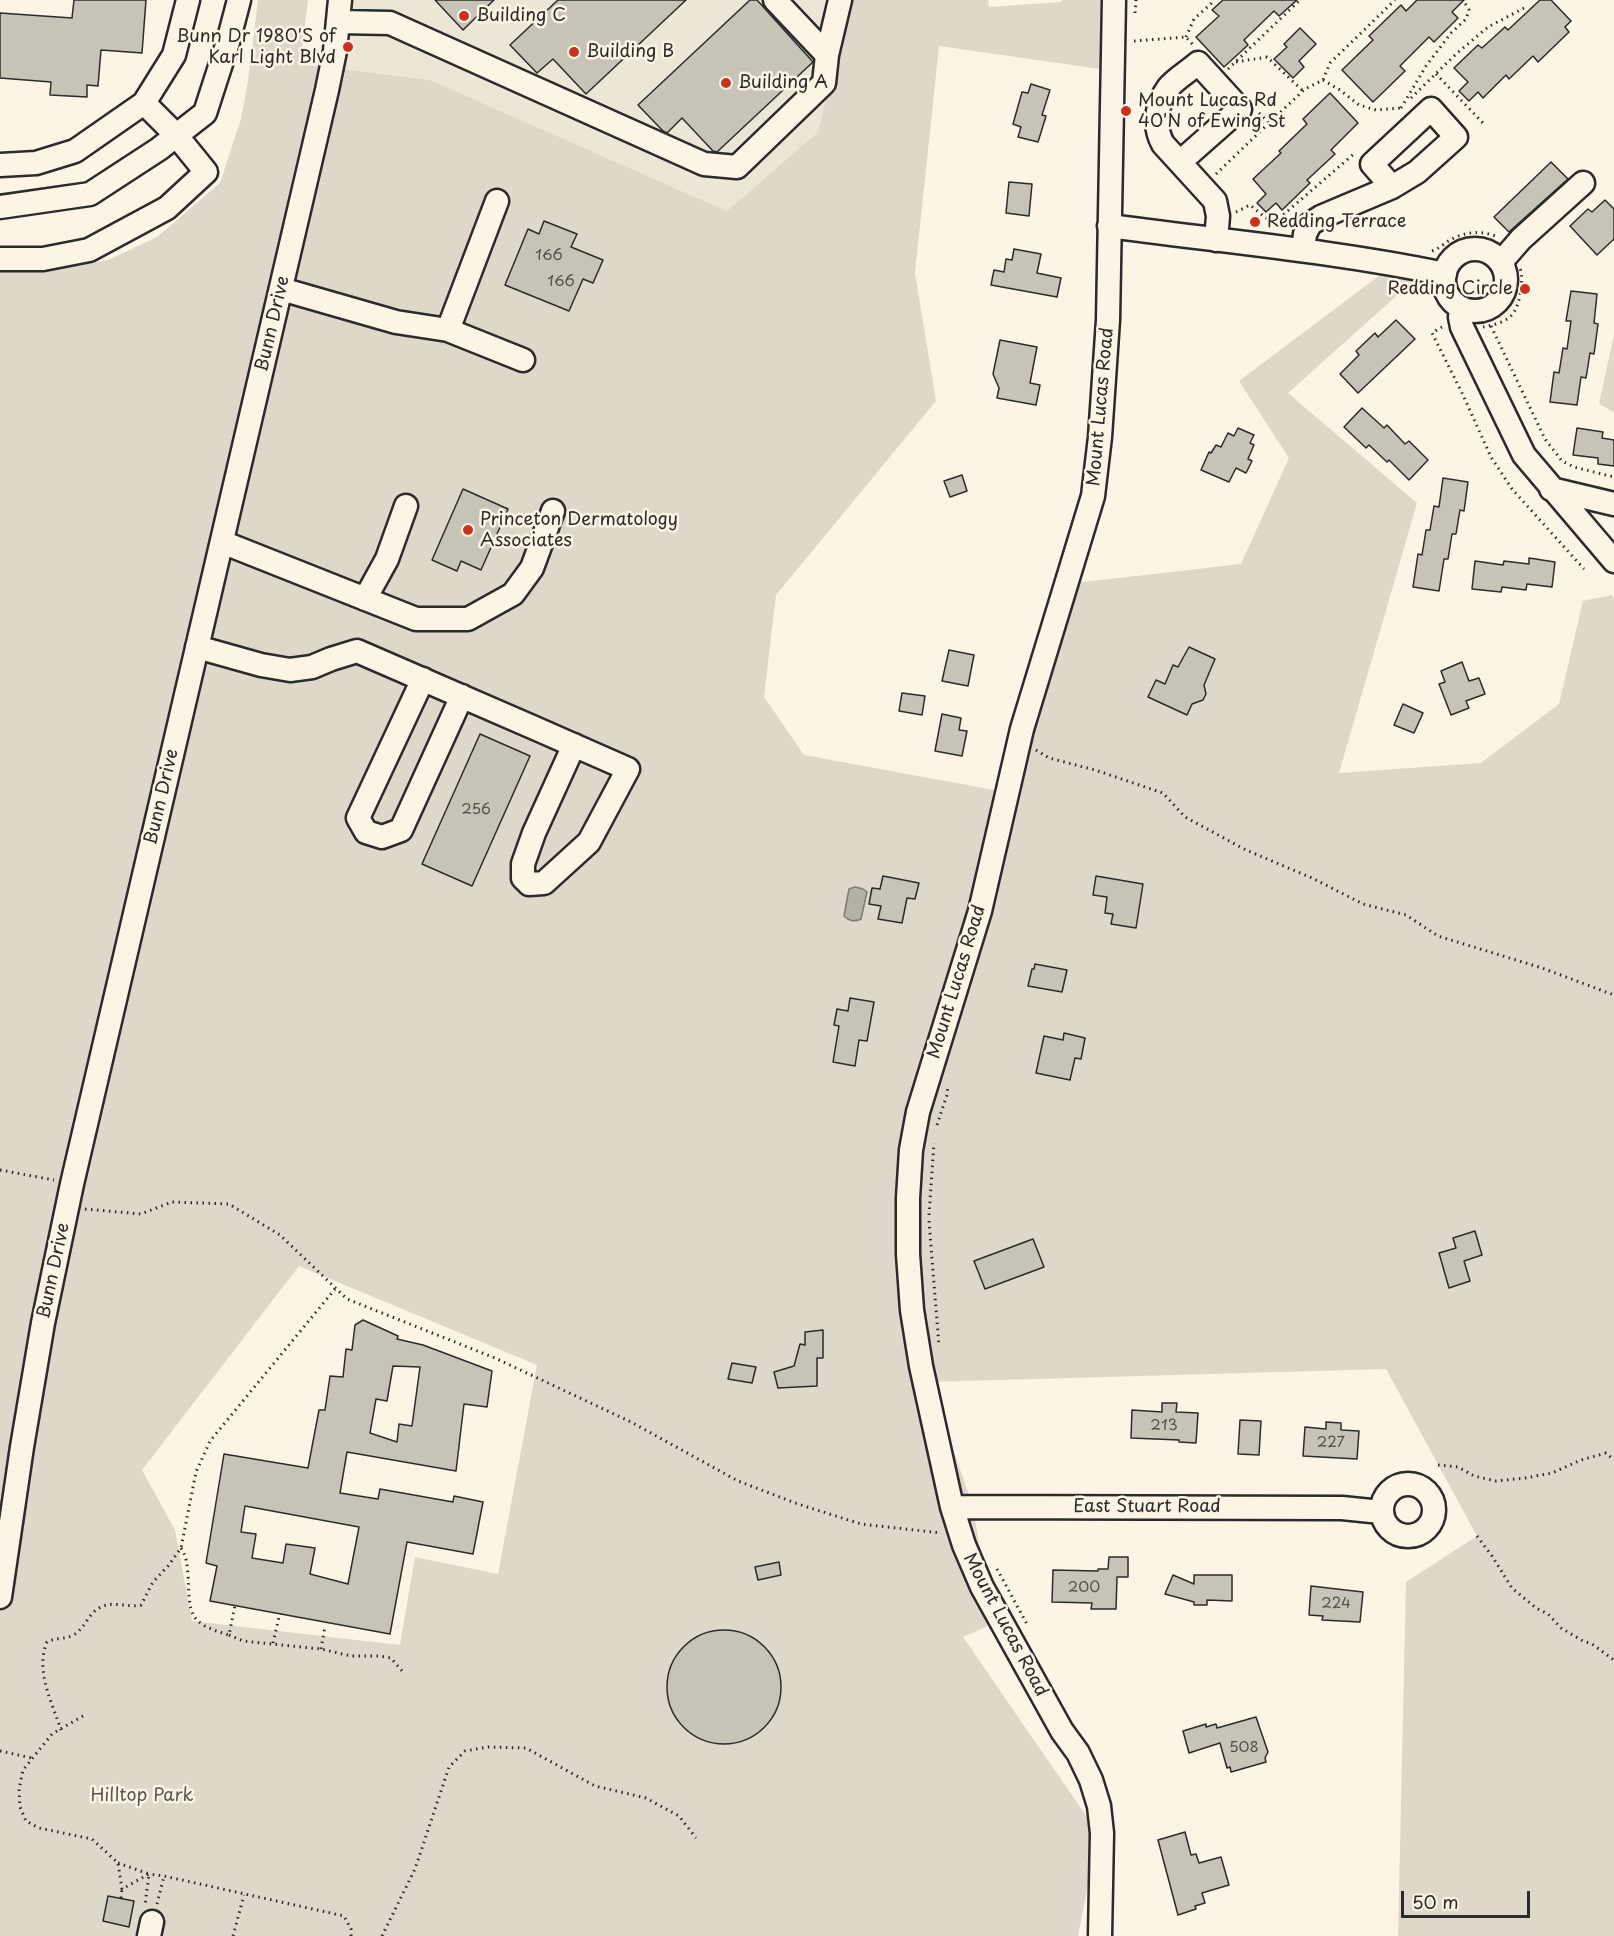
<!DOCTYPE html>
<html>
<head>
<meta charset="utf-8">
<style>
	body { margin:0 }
	#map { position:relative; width:1614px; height:1936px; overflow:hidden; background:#fcf5e5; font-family:"Playpen Sans",sans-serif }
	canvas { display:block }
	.scale { position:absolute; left:1401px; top:1891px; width:129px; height:27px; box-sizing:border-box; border:3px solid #2b2b2b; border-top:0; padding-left:8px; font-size:18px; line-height:21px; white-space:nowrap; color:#2b2b2b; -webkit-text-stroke:4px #fcf5e5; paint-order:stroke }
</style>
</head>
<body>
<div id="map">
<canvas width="1614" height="1936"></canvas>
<div class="scale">50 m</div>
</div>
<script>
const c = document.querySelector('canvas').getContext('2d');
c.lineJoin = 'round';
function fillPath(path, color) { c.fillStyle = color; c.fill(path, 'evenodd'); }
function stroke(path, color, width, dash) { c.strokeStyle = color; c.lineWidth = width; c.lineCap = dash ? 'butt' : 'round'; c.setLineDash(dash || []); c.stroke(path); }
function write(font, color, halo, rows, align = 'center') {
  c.font = font + ' "Playpen Sans",sans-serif'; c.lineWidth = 5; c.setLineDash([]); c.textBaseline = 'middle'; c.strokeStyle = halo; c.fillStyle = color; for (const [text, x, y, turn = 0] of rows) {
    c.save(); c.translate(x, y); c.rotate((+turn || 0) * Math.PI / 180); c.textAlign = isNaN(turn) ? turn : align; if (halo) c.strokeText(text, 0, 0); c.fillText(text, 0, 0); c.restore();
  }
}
const built = new Path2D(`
	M 352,0 L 850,0 L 818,132 L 727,211 L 430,80 L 343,71 L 349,41 Z`);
const green = new Path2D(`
	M 258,0 L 308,0 L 300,64 L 430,80 L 727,211 L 818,132 L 850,0 L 988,0 L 989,7 L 1061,2 L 1062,0 L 1102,0 L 1100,69 L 939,46 L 915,273 L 936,401 L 776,595 L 764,697 L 804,755 L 1005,792 L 1066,584 L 1241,564 L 1289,458 L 1239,381 L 1388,269 L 1421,274 L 1288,393 L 1417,503 L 1339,773 L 1481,763 L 1559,704 L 1583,601 L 1612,595 L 1614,599 L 1614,1936 L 1398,1936 L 1406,1582 L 1477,1536 L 1386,1369 L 929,1382 L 973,1506 L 992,1624 L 963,1637 L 1098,1833 L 1078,1936 L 0,1936 L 0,268 L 27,272 L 108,260 L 157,237 L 220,183 L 241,119 L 248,81 ZM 299,1266 L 537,1365 L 498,1574 L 415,1557 L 400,1645 L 192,1621 L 175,1530 L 142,1470 Z
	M 1614,334 L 1614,412 L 1599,404 Z`);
const water = new Path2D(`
	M 855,887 L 863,889 L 867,892 L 861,919 C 855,922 849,921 844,916 L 849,889 Z`);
const building = new Path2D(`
	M 74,0 L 146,0 L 142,53 L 101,50 L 98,86 L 87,85 L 87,97 L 50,95 L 51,82 L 0,78 L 0,13 L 72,18 Z
	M 435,0 L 494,0 L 463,30 Z
	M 558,0 L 686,0 L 586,94 L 553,59 L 537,73 L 510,45 Z
	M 750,0 L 757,0 L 813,62 L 717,152 L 713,151 L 682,118 L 667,133 L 663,131 L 638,105 Z
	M 1223,0 L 1297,0 L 1279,16 L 1274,11 L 1244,40 L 1248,45 L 1224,67 L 1196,37 L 1219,16 L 1212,10 Z
	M 1417,0 L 1464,0 L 1452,12 L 1458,18 L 1434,42 L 1429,37 L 1400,66 L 1405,71 L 1373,102 L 1342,70 L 1373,40 L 1369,36 L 1401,5 L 1406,11 Z
	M 1540,0 L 1551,0 L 1571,21 L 1565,27 L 1569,32 L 1538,62 L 1533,56 L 1509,79 L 1506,75 L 1483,98 L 1478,92 L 1469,101 L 1459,91 L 1468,82 L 1454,68 L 1478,45 L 1482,48 L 1505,27 L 1508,30 Z
	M 1300,28 L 1316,44 L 1299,61 L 1304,67 L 1293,78 L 1274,59 L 1287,47 L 1284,44 Z
	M 1031,84 L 1050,90 L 1042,115 L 1046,116 L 1038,142 L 1018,137 L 1021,127 L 1013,124 L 1022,92 L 1028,93 Z
	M 1330,93 L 1358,123 L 1331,150 L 1335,154 L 1307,180 L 1310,183 L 1282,210 L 1276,203 L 1266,212 L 1257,203 L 1266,194 L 1253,179 L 1281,153 L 1279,151 L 1307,124 L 1303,119 Z
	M 1551,162 L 1568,179 L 1509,232 L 1494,217 Z
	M 1009,182 L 1032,184 L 1029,216 L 1006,213 Z
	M 1605,200 L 1614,209 L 1614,239 L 1597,255 L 1570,226 L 1588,209 L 1592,212 Z
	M 544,221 L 577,234 L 571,247 L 603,260 L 593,283 L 583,279 L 569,311 L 505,285 L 528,229 L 539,234 Z
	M 1014,249 L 1041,254 L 1037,273 L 1061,278 L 1057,297 L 991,285 L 994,270 L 1004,272 L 1006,259 L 1012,260 Z
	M 1571,291 L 1597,294 L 1594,323 L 1598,324 L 1594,354 L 1590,353 L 1586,378 L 1581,377 L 1577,405 L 1550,402 L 1554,372 L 1559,373 L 1563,348 L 1567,349 L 1571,321 L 1566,321 Z
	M 1396,320 L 1415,339 L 1358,393 L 1340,374 L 1359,355 L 1356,351 L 1375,333 L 1378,337 Z
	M 1000,340 L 1037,347 L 1030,383 L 1040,385 L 1036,405 L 997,398 L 999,388 L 993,374 Z
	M 1362,408 L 1384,428 L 1387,425 L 1405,444 L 1409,441 L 1428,460 L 1409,480 L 1389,460 L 1387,462 L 1369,445 L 1366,448 L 1344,427 Z
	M 1238,428 L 1254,435 L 1250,443 L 1254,445 L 1248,459 L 1252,461 L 1246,473 L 1236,468 L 1229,482 L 1201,470 L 1209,452 L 1211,453 L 1216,445 L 1221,447 L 1228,433 L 1234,436 Z
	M 1577,428 L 1603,432 L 1602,438 L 1614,440 L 1614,466 L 1598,464 L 1598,458 L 1573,455 Z
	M 962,475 L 967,491 L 950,497 L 944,481 Z
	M 1443,478 L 1468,482 L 1464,511 L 1460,510 L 1456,534 L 1452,534 L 1448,559 L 1444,559 L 1439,591 L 1413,587 L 1418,554 L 1422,555 L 1426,530 L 1430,530 L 1434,506 L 1439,507 Z
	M 463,489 L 508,509 L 481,570 L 461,561 L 457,571 L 432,560 Z
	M 1529,558 L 1555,562 L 1552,587 L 1527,584 L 1526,590 L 1502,587 L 1501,592 L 1472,589 L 1475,561 L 1503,565 L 1504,561 L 1529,564 Z
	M 1189,647 L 1215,659 L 1204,685 L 1206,694 L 1203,700 L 1192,704 L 1187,715 L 1148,697 L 1156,680 L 1165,684 L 1173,665 L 1178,667 Z
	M 949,650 L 974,655 L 968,686 L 942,681 Z
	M 1462,662 L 1469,681 L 1479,678 L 1485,694 L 1466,701 L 1469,708 L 1451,715 L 1439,684 L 1445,682 L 1441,671 Z
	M 902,693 L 925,696 L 922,715 L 899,711 Z
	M 1403,704 L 1423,713 L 1414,733 L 1394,725 Z
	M 942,714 L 961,718 L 959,730 L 967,731 L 962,756 L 935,751 Z
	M 480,734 L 530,756 L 472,886 L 422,864 Z
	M 883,876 L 919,883 L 915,899 L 907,898 L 902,923 L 878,919 L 881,906 L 869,904 L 872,888 L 880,889 Z
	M 1096,876 L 1143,884 L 1136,928 L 1111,924 L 1113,914 L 1105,913 L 1107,897 L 1093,895 Z
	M 1035,964 L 1067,970 L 1062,992 L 1028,986 L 1032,969 L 1034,969 Z
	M 850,998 L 874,1002 L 867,1041 L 859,1040 L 855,1066 L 833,1062 L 839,1026 L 834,1025 L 837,1009 L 848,1011 Z
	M 1064,1033 L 1085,1038 L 1081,1059 L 1075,1058 L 1070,1080 L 1036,1073 L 1044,1036 L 1063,1040 Z
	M 1475,1231 L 1482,1255 L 1464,1261 L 1470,1281 L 1449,1288 L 1439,1253 L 1456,1248 L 1453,1238 Z
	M 1033,1239 L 1044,1267 L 985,1289 L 974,1261 Z
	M 363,1320 L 398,1336 L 397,1339 L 423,1345 L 492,1371 L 487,1407 L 464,1404 L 456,1471 L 347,1452 L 340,1493 L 378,1499 L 380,1489 L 453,1502 L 454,1496 L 483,1502 L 473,1554 L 407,1542 L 390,1634 L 210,1601 L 217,1566 L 206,1563 L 224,1454 L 308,1468 L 319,1410 L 325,1410 L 330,1376 L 343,1377 L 346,1349 L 352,1350 L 355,1325 ZM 393,1366 L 420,1367 L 412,1426 L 399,1424 L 397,1442 L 370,1433 L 376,1399 L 387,1401 ZM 245,1506 L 359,1527 L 348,1584 L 310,1574 L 315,1548 L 286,1544 L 283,1563 L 252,1558 L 256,1534 L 241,1532 Z
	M 823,1330 L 823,1358 L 817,1358 L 817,1386 L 778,1388 L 774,1372 L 794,1366 L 800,1344 L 805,1345 L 805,1332 Z
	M 732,1363 L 756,1367 L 752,1383 L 728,1379 Z
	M 1162,1403 L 1177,1403 L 1176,1412 L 1198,1413 L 1196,1443 L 1179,1442 L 1179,1440 L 1131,1438 L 1132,1410 L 1162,1412 Z
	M 1240,1420 L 1261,1421 L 1259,1455 L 1238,1454 Z
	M 1326,1422 L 1341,1423 L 1341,1430 L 1359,1431 L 1357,1459 L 1303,1456 L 1305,1427 L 1326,1429 Z
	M 1109,1557 L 1128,1557 L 1128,1577 L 1117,1577 L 1116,1609 L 1091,1609 L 1092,1603 L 1052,1602 L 1053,1570 L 1098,1571 L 1098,1569 L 1108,1569 Z
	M 779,1562 L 781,1575 L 758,1580 L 755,1567 Z
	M 1173,1575 L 1194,1584 L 1194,1575 L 1232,1575 L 1232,1601 L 1207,1600 L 1207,1605 L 1194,1605 L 1194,1602 L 1165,1594 Z
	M 1311,1586 L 1363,1592 L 1360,1622 L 1322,1620 L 1323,1616 L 1309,1615 Z
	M667 1687a57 57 0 1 1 114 0a57 57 0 1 1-114 0Z
	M 1256,1717 L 1268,1752 L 1265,1758 L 1266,1762 L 1231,1772 L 1230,1767 L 1227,1768 L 1220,1743 L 1189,1753 L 1183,1731 L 1206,1724 L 1206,1727 L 1216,1724 L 1217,1728 Z
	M 1185,1832 L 1191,1855 L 1196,1854 L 1199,1863 L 1221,1857 L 1229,1885 L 1202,1893 L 1205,1903 L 1195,1906 L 1196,1909 L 1178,1915 L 1158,1840 Z
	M 108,1896 L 134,1901 L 129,1927 L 103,1921 Z`);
const path = new Path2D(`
	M 1135,13 L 1136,0
	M 1186,37 L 1194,19 L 1215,0
	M 1134,41 L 1186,37 L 1194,46
	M 1236,62 L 1267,57 L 1303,91
	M 1228,69 L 1300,0
	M 1436,74 L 1483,123
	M 1323,80 L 1340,90 L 1359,105 L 1376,110 L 1401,108
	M 1411,98 L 1456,54 L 1488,27 L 1524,8
	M 1401,108 L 1426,66 L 1451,33 L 1466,19 L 1469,10 L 1463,0
	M 1259,113 L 1269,123 L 1305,89 L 1323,80 L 1330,63 L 1395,0
	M 1216,174 L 1269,123
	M 1236,212 L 1250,205 L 1266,218 L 1283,215 L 1355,153
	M 1432,251 C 1441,248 1446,241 1454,238 C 1468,231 1484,231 1498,237
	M 1491,326 L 1545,439 L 1562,461 L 1574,467 L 1614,477
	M 1442,327 L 1432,333 L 1463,395 L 1491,457 L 1512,489 L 1584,569
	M 1483,327 C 1494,325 1508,322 1514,312 C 1520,303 1524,279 1520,268
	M 1036,750 L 1049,758 L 1095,770 L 1163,793 L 1185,817 L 1246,850 L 1312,878 L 1363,904 L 1406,915 L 1438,936 L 1542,968 L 1614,995
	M 937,1125 L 947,1095 L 948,1085
	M 0,1170 L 54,1180
	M 85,1209 L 141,1214 L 172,1202 L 229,1204 L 280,1235 L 347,1299 L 495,1358 L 631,1422 L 738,1481 L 798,1504 L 861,1524 L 941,1533
	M 929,1215 L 934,1143
	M 929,1221 L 939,1346
	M 1438,1465 L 1458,1467 L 1474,1476 L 1496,1481 L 1525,1478 L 1552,1473 L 1581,1460 L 1606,1453 L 1614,1460
	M 1477,1536 L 1492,1556 L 1512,1588 L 1536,1608 L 1548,1614 L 1561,1628 L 1583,1641 L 1592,1644 L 1614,1660
	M 181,1548 C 187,1557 187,1565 188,1575 C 190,1614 187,1623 229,1635 L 235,1605
	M 997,1569 L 1027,1624
	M 229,1635 L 243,1641 L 321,1649 L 351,1656 L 380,1656 L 391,1658 L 403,1672
	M 273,1643 L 280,1613
	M 321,1649 L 325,1627
	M 83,1716 L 52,1734 L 23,1770 L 19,1789 L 20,1807 L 26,1821 L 39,1828 L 92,1839 L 118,1863 L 122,1889 L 149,1874 L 164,1876 L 344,1916 L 351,1929 L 351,1936
	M 61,1730 C 52,1702 35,1671 47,1642 C 56,1637 64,1640 73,1635 C 84,1630 88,1614 99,1608 C 112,1600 127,1608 141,1605 L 153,1582 L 168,1566 L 181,1548 L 196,1472 L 210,1441 L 335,1289
	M 0,1751 L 32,1758
	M 118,1863 L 149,1874 L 145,1905
	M 121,1898 L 122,1889
	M 157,1904 L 164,1876
	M 233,1936 L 244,1895
	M 382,1936 L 415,1869 L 449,1767 L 465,1751 L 488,1747 L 526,1748 L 595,1786 L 646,1798 L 679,1816 L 696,1838`);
const minor = new Path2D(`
	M 775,0 L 827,55
	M 339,22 L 390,23 L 704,164 L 737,167 L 824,83 L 827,55 L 840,0
	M 1180,162 L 1240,109 L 1198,63 C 1189,71 1175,79 1168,88 C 1156,105 1153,126 1163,144 L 1215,201 L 1218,216 L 1216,240
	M 0,165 L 36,163 L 75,151 L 144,103 L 174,55 L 188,0
	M 0,207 L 90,194 L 159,149 L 205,113 L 228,42 L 239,0
	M 1109,226 C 1221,241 1334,251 1445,274
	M 1303,249 L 1305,234 L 1310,224 L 1321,217 L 1392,187 L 1417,172 L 1456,137 L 1431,109 L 1372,164 L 1392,187
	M1444 280a31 31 0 1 1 62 0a31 31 0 1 1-62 0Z
	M 0,259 L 43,259 L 89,250 L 167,208 L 206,172 L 176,135 L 144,103
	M 1501,262 L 1521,239 L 1583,183
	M 281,289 L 396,322 L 448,330 L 523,360
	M 1462,308 L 1460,317 L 1462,327 L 1524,455 L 1614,561
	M 448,330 L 497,201
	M 1551,489 L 1614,504
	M 222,542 L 416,619 L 468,619 L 513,594 L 532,568 L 553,511
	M 365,599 L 387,559 L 406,506
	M 197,647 L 261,665 L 290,670 L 312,667 L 331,659 L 357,651 C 447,690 538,729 628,769 L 589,842 L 544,883 L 529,884 L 523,878 L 523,864 L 534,833 L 574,745
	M 423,679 L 358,818 L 366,832 L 382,837 L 401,830 L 462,696
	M1382 1510a26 26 0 1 1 52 0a26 26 0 1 1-52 0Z
	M 952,1507 L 1342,1508 L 1381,1512
	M 0,1597 L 22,1447 L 43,1323 L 72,1184 L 327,90 L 335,51 L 340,0
	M 149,1936 L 152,1922
	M 1100,1936 L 1102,1833 L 1099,1806 L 1091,1780 L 1078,1753 L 1062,1731 L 982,1587 L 964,1545 L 952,1507 L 921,1366 L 912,1310 L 908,1254 L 908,1198 L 911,1150 L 918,1112 L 980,911 L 1022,729 L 1093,496 L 1100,437 L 1108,320 L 1114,0`);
const markers = [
	[464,16,6,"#c8321e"],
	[348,47,6,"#c8321e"],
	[574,52,6,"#c8321e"],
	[726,83,6,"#c8321e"],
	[1126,111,6,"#c8321e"],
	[1255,222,6,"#c8321e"],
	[1525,289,6,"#c8321e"],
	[468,530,6,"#c8321e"]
];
const numberNames = [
	["166",549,256],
	["166",561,282],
	["256",476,810],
	["213",1164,1426],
	["227",1331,1443],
	["200",1084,1588],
	["224",1336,1604],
	["508",1244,1748]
];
const poiNames = [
	["Building C",476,16],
	["Bunn Dr 1980'S of",336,37,"right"],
	["Karl Light Blvd",336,58,"right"],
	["Building B",586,52],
	["Building A",738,83],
	["Mount Lucas Rd",1138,101],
	["40'N of Ewing St",1138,122],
	["Redding Terrace",1267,222],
	["Redding Circle",1513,289,"right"],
	["Princeton Dermatology",480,520],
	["Associates",480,541]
];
const streetNames = [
	["Bunn Drive",273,324,-77],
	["Mount Lucas Road",1101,407,-85],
	["Bunn Drive",162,797,-77],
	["Mount Lucas Road",957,982,-73],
	["Bunn Drive",54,1271,-78],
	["East Stuart Road",1147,1507],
	["Mount Lucas Road",1005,1625,62]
];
const parkNames = [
	["Hilltop Park",142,1796]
];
fillPath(built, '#ece6d7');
fillPath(green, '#ded8ca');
fillPath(water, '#b4b0a5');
stroke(water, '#7d7b74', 1.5);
fillPath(building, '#c8c3b7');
stroke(building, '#2b2b2b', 1.5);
stroke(minor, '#2b2b2b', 27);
stroke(path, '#2b2b2b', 3, [1.5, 4.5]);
stroke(minor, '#fcf5e5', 22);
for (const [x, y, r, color] of markers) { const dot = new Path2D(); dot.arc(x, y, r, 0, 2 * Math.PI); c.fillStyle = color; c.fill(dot); stroke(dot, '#fcf5e5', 2); }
write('15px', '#52514e', null, numberNames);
write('18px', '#2b2b2b', '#fcf5e5', poiNames, 'left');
write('18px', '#2b2b2b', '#fcf5e5', streetNames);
write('18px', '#585653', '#fcf5e5', parkNames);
</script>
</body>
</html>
